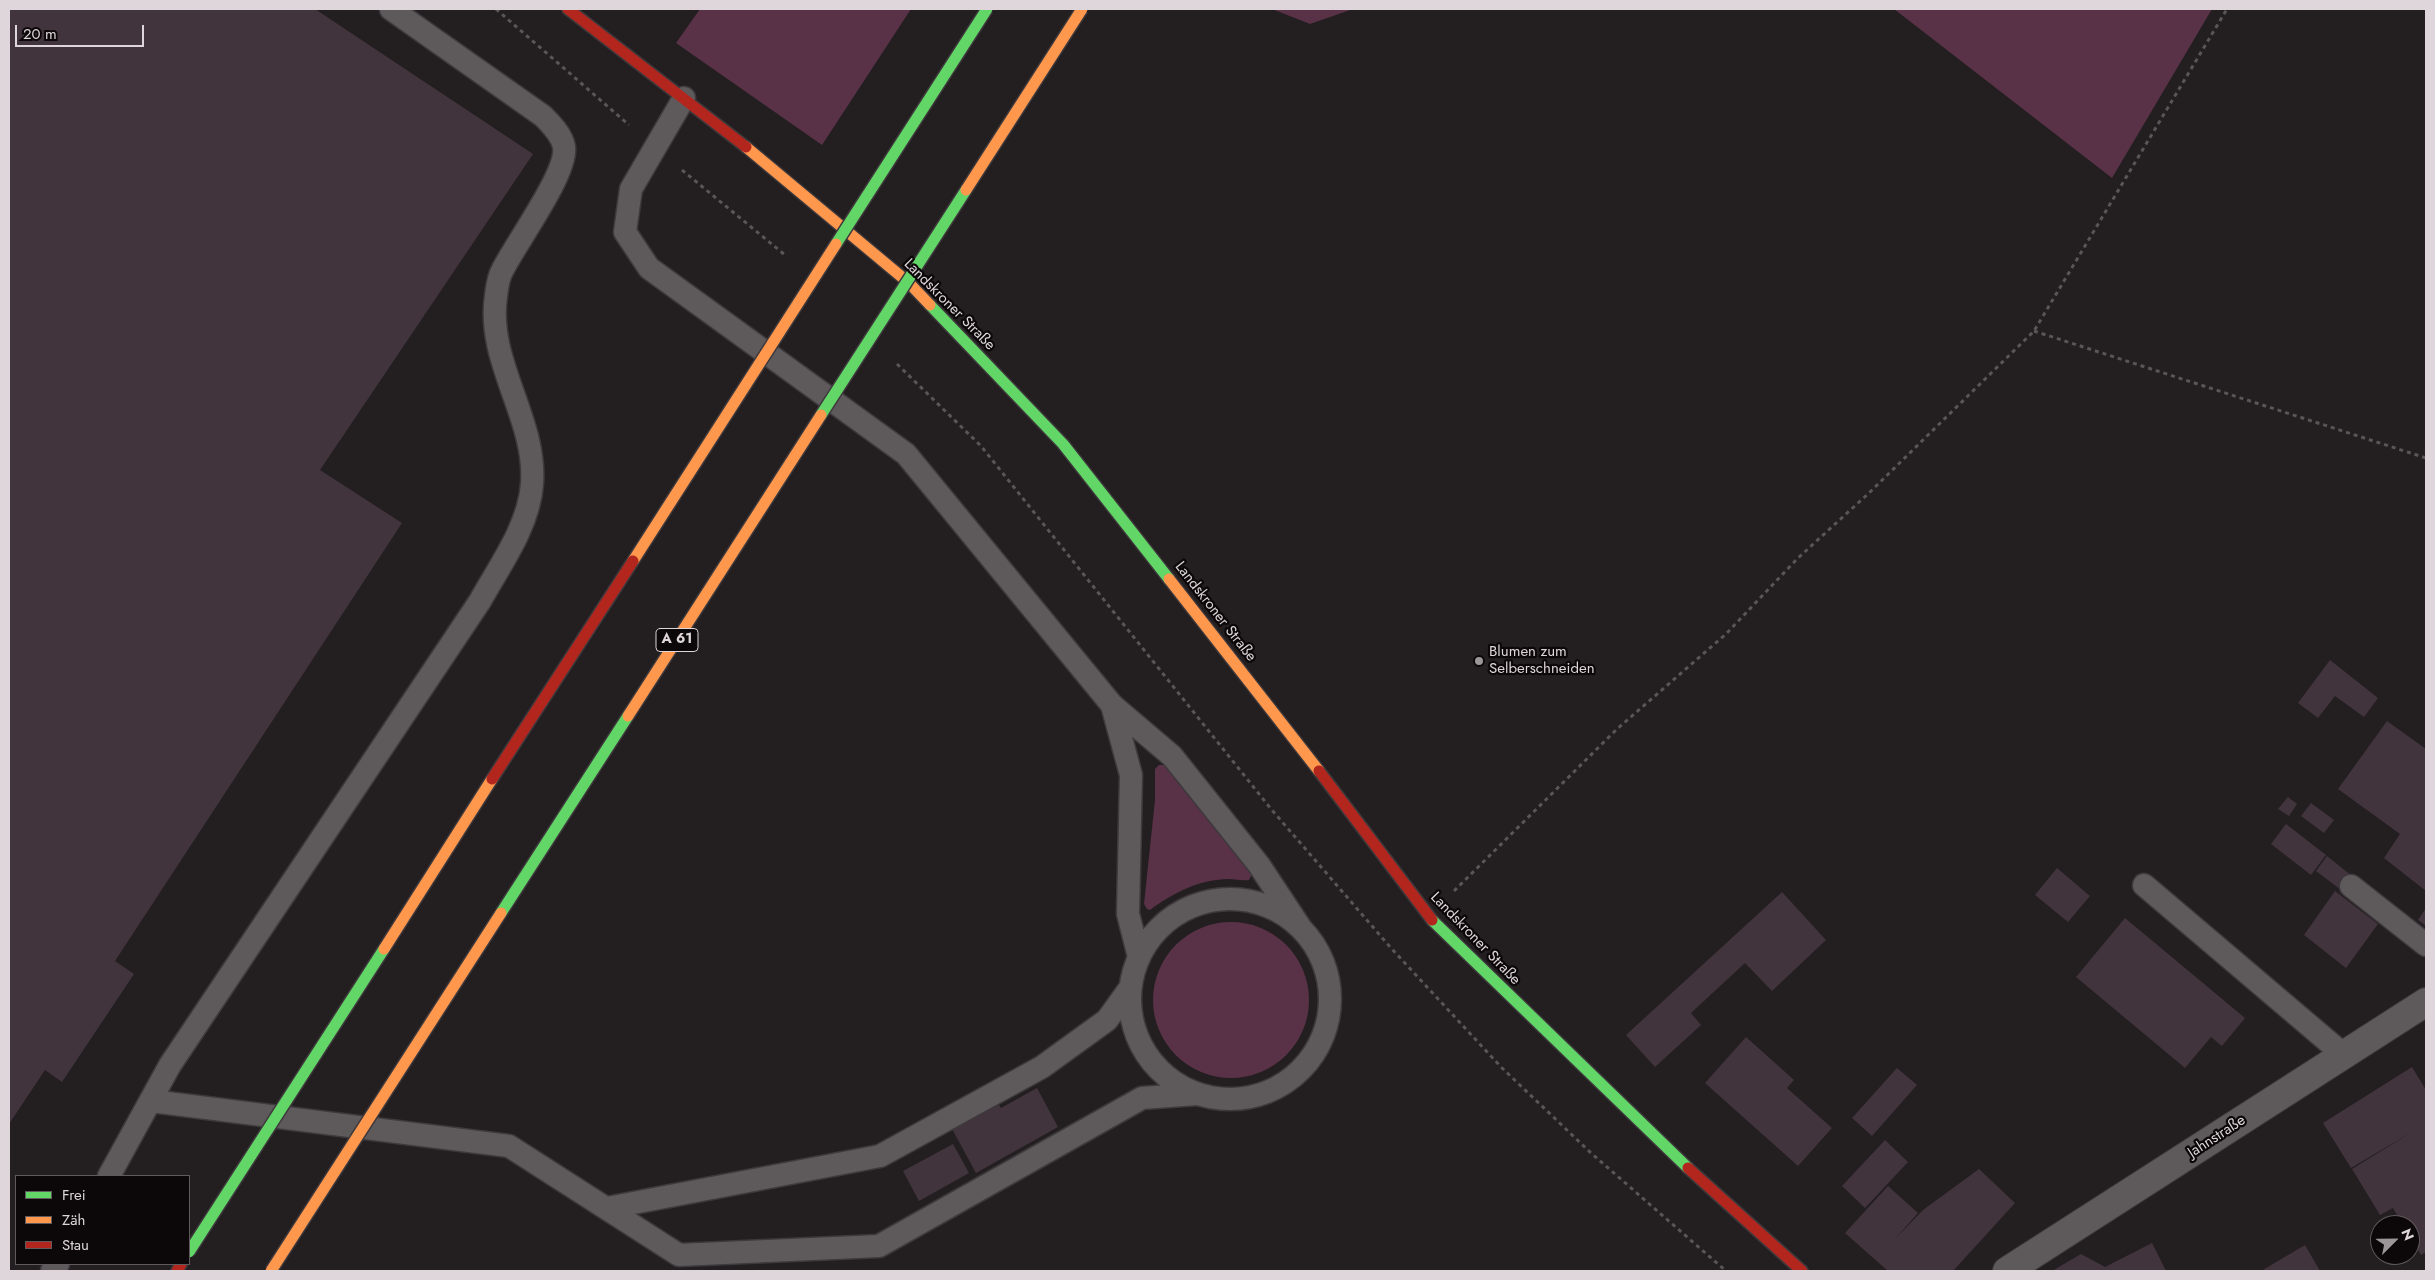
<!DOCTYPE html>
<html>
<head>
<meta charset="utf-8">
<style>
	body { margin:0 }
	#map { position:relative; width:2435px; height:1280px; overflow:hidden; background:#231e20; font-family:Jost,sans-serif }
	canvas { display:block }
	.frame { position:absolute; inset:0; border:10px solid #ded6da; pointer-events:none }
	.legend { position:absolute; left:15px; top:1175px; width:175px; height:90px; box-sizing:border-box; background:#0c0709; border:1px solid #605a5d; margin:0; padding:6px 9px; list-style:none; font-size:15px; color:#ded6da }
	.legend li { display:flex; align-items:center; gap:10px; height:25px }
	.legend b { width:25px; border:1px solid #605a5d }
	.north { position:absolute; left:2370px; top:1215px; width:50px; height:50px; box-sizing:border-box; background:#0c0709; border:1px solid #605a5d; border-radius:50%; rotate:67deg; font-size:14px; font-weight:700; line-height:20px; text-align:center; color:#ded6da }
	.north::after { content:''; display:block; margin:auto; width:18px; height:22px; background:#9d9699; clip-path:polygon(50% 0,100% 100%,50% 72%,0 100%) }
	.scale { position:absolute; left:15px; top:25px; width:129px; height:22px; box-sizing:border-box; border:2px solid #ded6da; border-top:0; padding-left:6px; font-size:15px; line-height:18px; white-space:nowrap; color:#ded6da; -webkit-text-stroke:4px #0c0709; paint-order:stroke }
</style>
</head>
<body>
<div id="map">
<canvas width="2435" height="1280"></canvas>
<div class="frame"></div>
<ul class="legend">
<li><b style="height:6px;background:#63d668"></b>Frei</li>
<li><b style="height:6px;background:#ff974d"></b>Zäh</li>
<li><b style="height:6px;background:#b3261e"></b>Stau</li>
</ul>
<div class="north">N</div>
<div class="scale">20 m</div>
</div>
<script>
const c = document.querySelector('canvas').getContext('2d');
c.lineJoin = 'round';
function fillPath(path, color) { c.fillStyle = color; c.fill(path, 'evenodd'); }
function stroke(path, color, width, dash) { c.strokeStyle = color; c.lineWidth = width; c.lineCap = dash ? 'butt' : 'round'; c.setLineDash(dash || []); c.stroke(path); }
function write(font, color, halo, rows, align = 'center') {
  c.font = font + ' Jost,sans-serif'; c.lineWidth = 4.5; c.setLineDash([]); c.textBaseline = 'middle'; c.strokeStyle = halo; c.fillStyle = color; for (const [text, x, y, turn = 0] of rows) {
    c.save(); c.translate(x, y); c.rotate((+turn || 0) * Math.PI / 180); c.textAlign = isNaN(turn) ? turn : align; if (halo) c.strokeText(text, 0, 0); c.fillText(text, 0, 0); c.restore();
  }
}
const green = new Path2D(`
	M 700,9 L 911,9 L 822,145 L 676,43 Z
	M 1272,9 L 1353,9 L 1310,24 Z
	M 1894,9 L 2212,9 L 2112,178 Z
	M 1159,765 L 1166,765 L 1251,868 L 1252,874 L 1249,880 C 1242,881 1236,879 1229,879 C 1200,879 1173,893 1150,910 L 1147,909 L 1144,904 L 1155,800 L 1155,769 Z
	M1153 1000a78 78 0 1 1 156 0a78 78 0 1 1-156 0Z`);
const building = new Path2D(`
	M 9,9 L 315,9 L 533,154 L 320,470 L 402,523 L 115,961 L 134,974 L 62,1082 L 45,1070 L 9,1124 Z
	M 2330,660 L 2378,698 L 2364,717 L 2335,696 L 2318,718 L 2298,703 Z
	M 2387,721 L 2426,749 L 2426,891 L 2384,858 L 2400,834 L 2338,789 Z
	M 2288,797 L 2297,804 L 2289,816 L 2278,809 Z
	M 2311,803 L 2334,820 L 2324,833 L 2301,816 Z
	M 2286,824 L 2326,855 L 2311,875 L 2271,844 Z
	M 2327,856 L 2352,876 L 2341,890 L 2316,871 Z
	M 2057,868 L 2090,896 L 2068,922 L 2035,895 Z
	M 2335,891 L 2378,924 L 2346,968 L 2304,935 Z
	M 1782,892 L 1826,940 L 1772,991 L 1745,963 L 1691,1013 L 1701,1025 L 1655,1067 L 1626,1035 Z
	M 2426,908 L 2426,926 L 2418,920 Z
	M 2125,918 L 2245,1018 L 2222,1046 L 2211,1037 L 2185,1068 L 2076,977 Z
	M 1746,1037 L 1794,1080 L 1787,1088 L 1832,1128 L 1798,1166 L 1705,1083 Z
	M 2412,1067 L 2426,1090 L 2426,1252 L 2421,1255 L 2410,1236 L 2410,1225 L 2403,1225 L 2393,1208 L 2380,1215 L 2352,1169 L 2412,1132 L 2351,1168 L 2323,1123 Z
	M 1897,1068 L 1917,1085 L 1872,1136 L 1852,1118 Z
	M 1037,1088 L 1058,1127 L 976,1173 L 951,1127 L 997,1102 L 1001,1108 Z
	M 1885,1140 L 1908,1162 L 1865,1208 L 1842,1186 Z
	M 953,1144 L 969,1173 L 919,1201 L 903,1171 Z
	M 1979,1169 L 2015,1203 L 1953,1271 L 1888,1271 L 1845,1233 L 1888,1186 L 1918,1213 L 1894,1240 L 1923,1210 Z
	M 2152,1243 L 2166,1271 L 2052,1271 L 2081,1254 L 2105,1267 Z
	M 2305,1245 L 2320,1271 L 2261,1271 Z`);
const path = new Path2D(`
	M 496,9 L 629,125
	M 682,170 L 785,255
	M 2034,331 L 2426,458
	M 897,364 L 981,446 L 1271,809 L 1391,948 L 1501,1067 L 1591,1153 L 1726,1271
	M 1454,891 L 1617,729 L 1726,634 L 1798,558 L 1869,493 L 2034,331 L 2227,9`);
const lane = new Path2D(`
	M 684,98 L 631,189 L 625,232 L 649,268 L 906,454 L 1112,705 L 1172,756 L 1259,865 L 1300,927
	M 1112,705 L 1131,775 L 1128,914 L 1139,957
	M 2144,885 L 2344,1055
	M 2351,886 L 2426,945
	M1130 999a100 100 0 1 1 200 0a100 100 0 1 1-200 0Z
	M 151,1101 L 509,1146 L 679,1255 L 879,1246 L 1142,1098 L 1197,1094
	M 109,1176 L 170,1065 L 480,601 C 500,565 529,526 532,484 C 537,419 486,362 496,296 C 497,288 498,278 502,271 C 515,244 568,173 564,147 C 562,135 551,124 543,116 L 391,9
	M 607,1208 L 880,1156 L 1042,1067 L 1107,1020 L 1130,988
	M 52,1271 L 58,1264`);
const street = new Path2D(`
	M 2007,1271 L 2426,1002`);
const fast = new Path2D(`
	M 930,305 L 1063,444 L 1169,579
	M 1432,920 L 1688,1168`);
const slow = new Path2D(`
	M 746,147 L 909,283 L 930,305
	M 1169,579 L 1319,771`);
const jam = new Path2D(`
	M 568,9 L 746,147
	M 1319,771 L 1432,920
	M 1688,1168 L 1802,1271
	M 177,1271 L 181,1264`);
const fastBridge = new Path2D(`
	M 836,244 L 987,9
	M 821,415 L 966,190
	M 501,913 L 628,716
	M 189,1252 L 384,949`);
const slowBridge = new Path2D(`
	M 966,190 L 1082,9
	M 633,561 L 836,244
	M 628,716 L 821,415
	M 384,949 L 492,779
	M 271,1271 L 501,913`);
const jamBridge = new Path2D(`
	M 492,779 L 633,561`);
const markers = [
	[1479,661,5,"#9d9699"]
];
const shields = [
	[677,640,42]
];
const shieldNames = [
	["A 61",677,640]
];
const streetNames = [
	["Landskroner Straße",949,305,45],
	["Landskroner Straße",1215,612,52],
	["Landskroner Straße",1475,939,46],
	["Jahnstraße",2217,1137,-33]
];
const poiNames = [
	["Blumen zum",1489,652],
	["Selberschneiden",1489,669]
];
fillPath(green, '#593247');
fillPath(building, '#42343c');
stroke(lane, '#3e393c', 25);
stroke(street, '#3e393c', 30);
stroke(fast, '#3e393c', 14);
stroke(slow, '#3e393c', 14);
stroke(jam, '#3e393c', 14);
stroke(path, '#5a5557', 3, [4, 4]);
stroke(lane, '#5e5a5c', 22);
stroke(street, '#5e5a5c', 28);
stroke(fast, '#63d668', 11);
stroke(slow, '#ff974d', 11);
stroke(jam, '#b3261e', 11);
stroke(fastBridge, '#3e393c', 14, []);
stroke(slowBridge, '#3e393c', 14, []);
stroke(jamBridge, '#3e393c', 14, []);
stroke(fastBridge, '#63d668', 11);
stroke(slowBridge, '#ff974d', 11);
stroke(jamBridge, '#b3261e', 11);
for (const [x, y, r, color] of markers) { const dot = new Path2D(); dot.arc(x, y, r, 0, 2 * Math.PI); c.fillStyle = color; c.fill(dot); stroke(dot, '#0c0709', 2); }
for (const [x, y, w] of shields) { const box = new Path2D(); box.roundRect(x - w / 2, y - 11.5, w, 23, 4); c.fillStyle = '#0c0709'; c.fill(box); stroke(box, '#ded6da', 1); }
write('bold 14px', '#ded6da', null, shieldNames);
write('15px', '#ded6da', '#0c0709', streetNames);
write('15px', '#ded6da', '#0c0709', poiNames, 'left');
</script>
</body>
</html>
